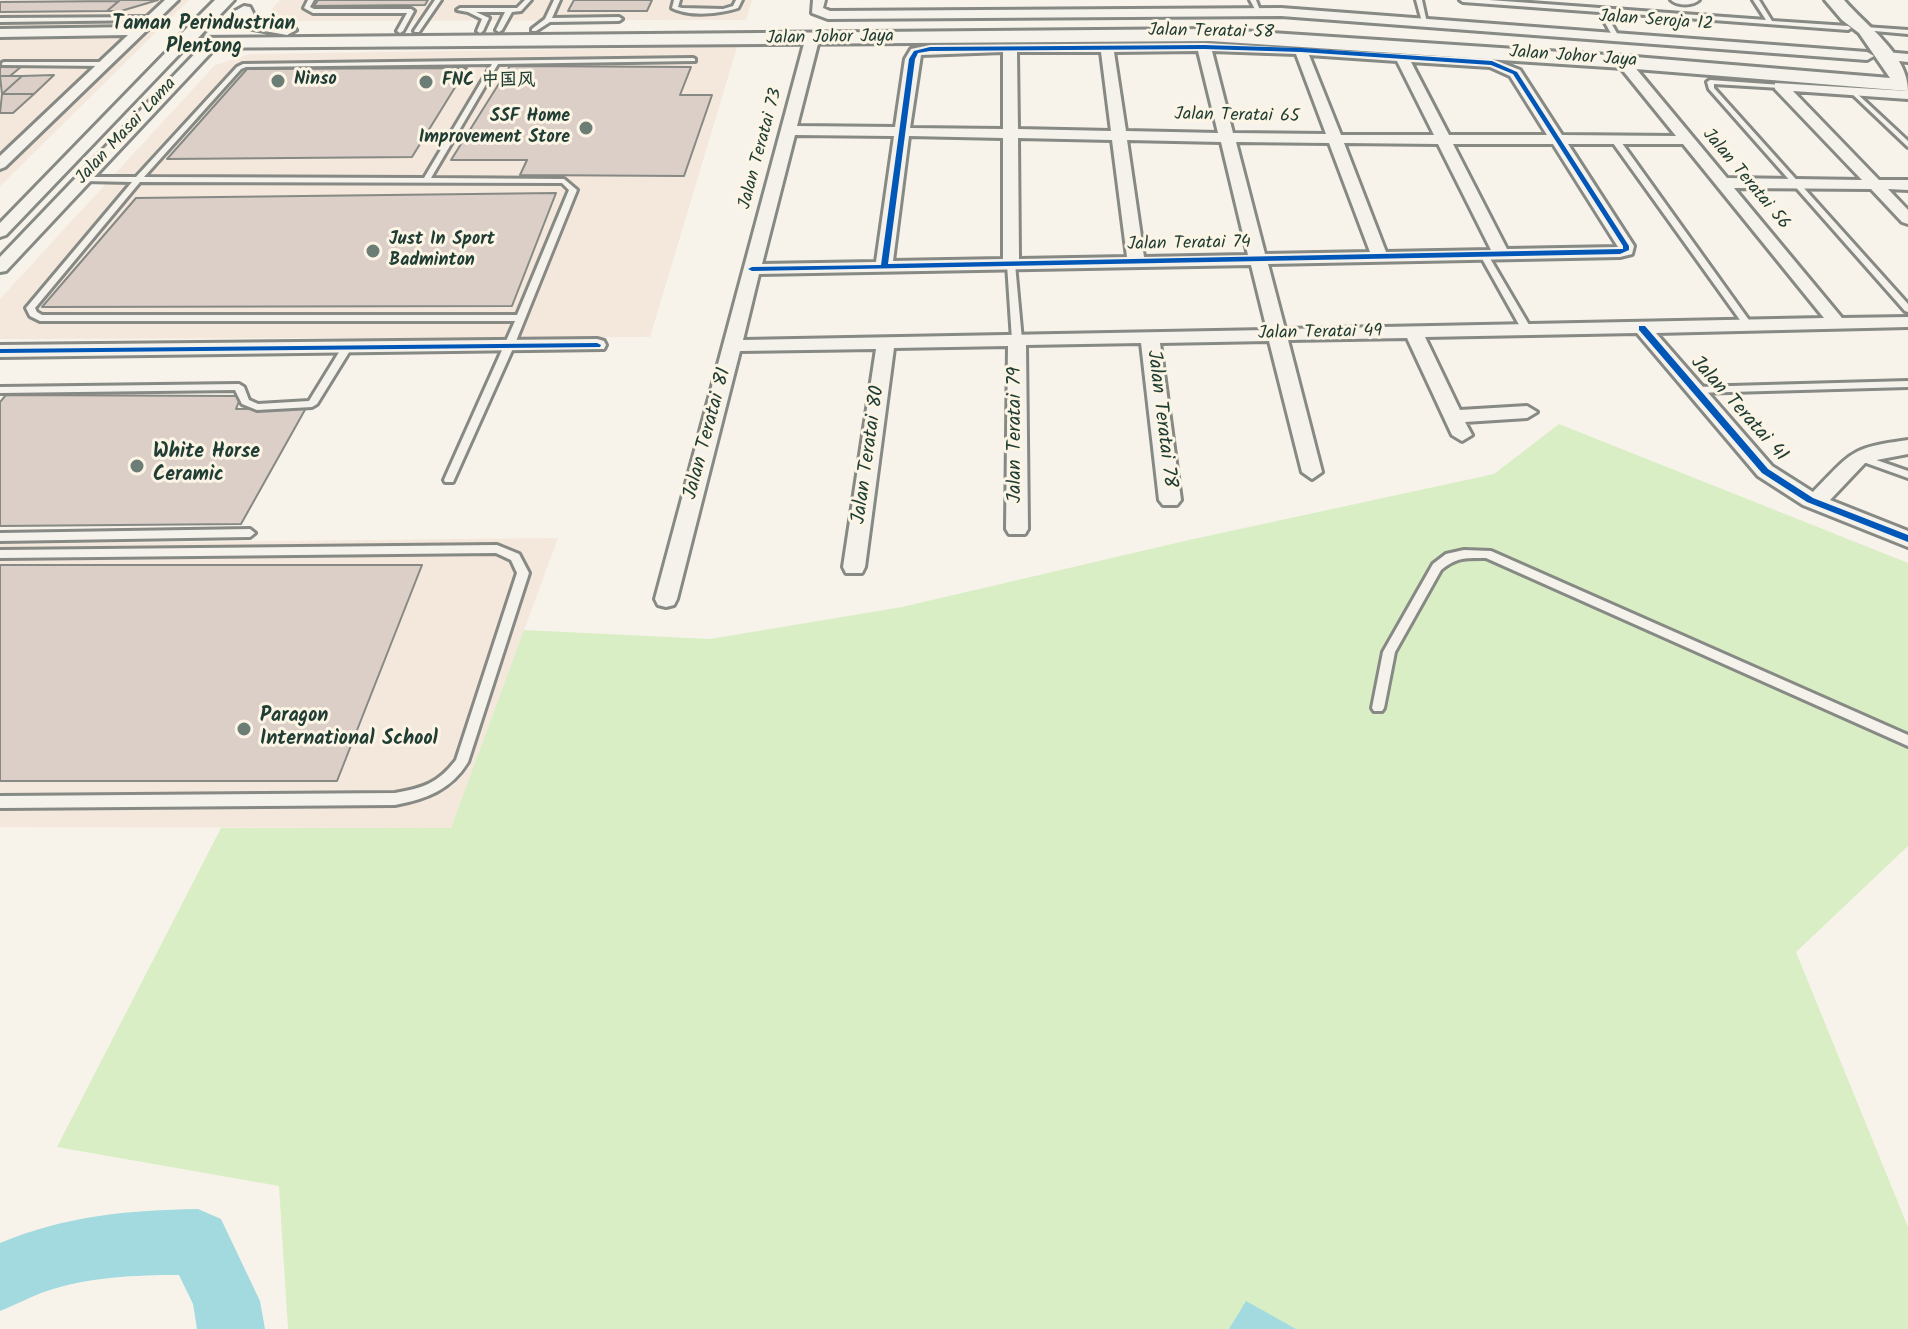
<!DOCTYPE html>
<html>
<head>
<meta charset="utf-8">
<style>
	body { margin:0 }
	canvas { display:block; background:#f7f3ea }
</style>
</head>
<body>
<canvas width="1908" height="1329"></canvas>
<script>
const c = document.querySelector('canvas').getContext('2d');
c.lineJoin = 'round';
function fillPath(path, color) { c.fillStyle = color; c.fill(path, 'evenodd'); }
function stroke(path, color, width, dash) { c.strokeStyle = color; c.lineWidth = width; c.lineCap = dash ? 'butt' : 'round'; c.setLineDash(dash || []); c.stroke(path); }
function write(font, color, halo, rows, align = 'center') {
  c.font = font + ' Kalam,"LXGW WenKai TC",sans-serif'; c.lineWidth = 6; c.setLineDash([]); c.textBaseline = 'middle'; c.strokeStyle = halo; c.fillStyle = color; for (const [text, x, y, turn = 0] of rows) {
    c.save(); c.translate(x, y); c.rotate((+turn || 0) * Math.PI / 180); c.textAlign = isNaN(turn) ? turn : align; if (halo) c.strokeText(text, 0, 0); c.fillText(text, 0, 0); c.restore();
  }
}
const built = new Path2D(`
	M 0,0 L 189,0 L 0,186 Z
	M 280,0 L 752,0 L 746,20 L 286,21 L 271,10 Z
	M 737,47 L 650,337 L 0,339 L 0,299 L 215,65 L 250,54 Z
	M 558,538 L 451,828 L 0,827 L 0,544 Z`);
const green = new Path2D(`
	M 1559,424 L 1908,563 L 1908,846 L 1796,952 L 1908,1227 L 1908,1329 L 1296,1329 L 1246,1302 L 1229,1329 L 288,1329 L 279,1186 L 57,1147 L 221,828 L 451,828 L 524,630 L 710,639 L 902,607 L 1189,540 L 1494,474 Z`);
const water = new Path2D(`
	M 1246,1301 L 1296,1329 L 1229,1329 Z`);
const river = new Path2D(`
	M 198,1209 L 221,1219 L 260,1301 L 265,1329 L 197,1329 L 193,1304 L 179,1275 C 135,1275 89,1277 47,1291 C 31,1296 16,1305 0,1311 L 0,1243 C 65,1216 128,1210 198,1209 Z`);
const building = new Path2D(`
	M 158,0 L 121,11 L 107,11 L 120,0 Z
	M 318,0 L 428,0 L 425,5 L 314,6 Z
	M 574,0 L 652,0 L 647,11 L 568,11 Z
	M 119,1 L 107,11 L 0,12 L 0,2 Z
	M 22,66 L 10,76 L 0,76 L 0,67 Z
	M 510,66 L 691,67 L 680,95 L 712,95 L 684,176 L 520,175 L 527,160 L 451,160 Z
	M 467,68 L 412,157 L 167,159 L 247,69 Z
	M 54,75 L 34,94 L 2,94 L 22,76 Z
	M 0,76 L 22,76 L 2,94 Z
	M 2,94 L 34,94 L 13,113 L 0,113 Z
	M 556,193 L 512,306 L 42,307 L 136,198 Z
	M 6,395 L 241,396 L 236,409 L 306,408 L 241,524 L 0,526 L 0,402 Z
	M 0,565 L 422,565 L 337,781 L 0,781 Z`);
const service = new Path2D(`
	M 308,0 L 314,0 L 310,7 L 314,9 L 411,9 L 414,11 L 403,31 L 400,33 L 397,31 L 407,13 L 313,13 L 304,8 Z
	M 435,0 L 441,0 L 419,32 L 415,32 L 414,31 Z
	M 525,0 L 531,0 L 521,11 L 512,12 L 502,30 L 499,32 L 496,30 L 505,12 L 476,12 L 489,18 L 483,31 L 480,33 L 477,31 L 482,19 L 468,12 L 457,10 L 460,8 L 517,8 Z
	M 554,0 L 560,0 L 552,18 L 619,17 L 622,19 L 619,21 L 550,22 L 536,31 L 532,31 L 532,29 L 545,19 Z
	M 674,0 L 680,0 L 678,7 L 682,8 L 723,9 L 733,6 L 736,0 L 742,0 L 738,8 C 719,14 690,17 672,8 Z
	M 1250,0 L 1256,0 L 1261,13 L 1257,13 Z
	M 1416,0 L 1422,0 L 1427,23 L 1422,22 Z
	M 1460,0 L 1489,0 L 1766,20 L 1753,0 L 1759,0 L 1772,21 L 1848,26 L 1851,28 L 1848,30 L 1605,12 L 1619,37 L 1616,39 L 1613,37 L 1599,12 L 1463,2 Z
	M 155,17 L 156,18 L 153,20 L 0,22 L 0,18 Z
	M 1865,27 L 1908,30 L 1908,34 L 1863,30 L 1863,28 Z
	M 693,58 L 695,59 L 695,61 L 498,64 L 431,178 L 564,179 L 577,190 L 514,346 L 453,482 L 445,482 L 444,480 L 515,321 L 40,321 L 30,316 L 26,308 L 132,182 L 83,181 L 80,181 L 80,177 L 136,177 L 237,67 L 243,64 ZM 492,64 L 424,178 L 144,177 L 241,69 L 246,67 ZM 140,182 L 562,183 L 569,190 L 517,315 L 42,315 L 37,312 L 35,308 Z
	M 4,62 L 104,62 L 107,64 L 104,66 L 2,65 L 2,63 Z
	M 1710,80 L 1782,85 L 1782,87 L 1780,88 L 1714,84 L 1714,88 L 1908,304 L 1908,312 L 1905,311 L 1709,89 L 1707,82 Z
	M 1851,88 L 1908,141 L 1908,147 L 1849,91 L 1848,90 Z
	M 1613,139 L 1619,139 L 1751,323 L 1751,327 L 1745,327 L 1613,143 Z
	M 1484,252 L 1488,255 L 1532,330 L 1530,332 L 1524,332 L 1522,330 L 1480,255 Z
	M 1011,261 L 1015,264 L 1022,340 L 1017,343 L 1012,340 L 1007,264 Z
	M 346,346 L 351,349 L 317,404 L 312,407 L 257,410 L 242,404 L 235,390 L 0,393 L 0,387 L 239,384 L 244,387 L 249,400 L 258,404 L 309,401 L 341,349 Z
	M 1908,381 L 1908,387 L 1695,393 L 1690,390 L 1695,387 Z
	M 1859,454 L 1908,471 L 1908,478 L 1855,459 L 1854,457 Z
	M 250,529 L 255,533 L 250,537 L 0,541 L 0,533 Z
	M 497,545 L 519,554 L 529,573 L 468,762 C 451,790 426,799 395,805 L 0,808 L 0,796 L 395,793 C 424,788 438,783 456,760 L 517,573 L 511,560 L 496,553 L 0,558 L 0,550 Z
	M 1464,550 L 1491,551 L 1908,735 L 1908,746 L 1486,558 C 1465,558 1457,557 1441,570 L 1395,652 L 1384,708 L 1382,711 L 1374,711 L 1372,708 L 1383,652 L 1433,564 L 1446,554 Z`);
const minor = new Path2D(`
	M 165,0 L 178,0 L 5,167 L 0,169 L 0,156 L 128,35 L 0,37 L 0,29 L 136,27 Z
	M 813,0 L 825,0 L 823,8 L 830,11 L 1281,8 L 1867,52 L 1874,56 L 1867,60 L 1281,16 L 828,19 L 812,13 Z
	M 1671,0 L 1699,0 C 1693,6 1677,6 1671,0 Z
	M 812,36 L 819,40 L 797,126 L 895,127 L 905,59 L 911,49 L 930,45 L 1204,43 L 1492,59 L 1520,70 L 1562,135 L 1676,136 L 1616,62 L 1623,58 L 1628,59 L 1727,178 L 1862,180 L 1775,89 L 1775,83 L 1908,91 L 1908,99 L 1793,91 L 1879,180 L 1908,180 L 1908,190 L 1888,189 L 1908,210 L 1908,224 L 1902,222 L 1871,189 L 1734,188 L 1842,318 L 1908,317 L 1908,327 L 1656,333 L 1772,466 L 1813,492 C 1853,451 1850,448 1908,440 L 1908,454 L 1866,462 L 1830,500 L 1908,531 L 1908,547 L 1803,505 L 1758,476 L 1637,333 L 1425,337 L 1460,410 L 1527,406 L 1537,412 L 1527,418 L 1465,422 L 1472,435 L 1462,441 L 1452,435 L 1407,338 L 1288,340 L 1322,472 L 1312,479 L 1302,472 L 1269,341 L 1160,343 L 1181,500 L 1177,505 L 1163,505 L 1159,500 L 1141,343 L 1026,345 L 1028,529 L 1025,534 L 1009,534 L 1006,529 L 1008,346 L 894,348 L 865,567 L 862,573 L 846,573 L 843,567 L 876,349 L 740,351 L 677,599 L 674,605 L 666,607 L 658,605 L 655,599 L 805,40 ZM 1198,51 L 1218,133 L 1126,131 L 1114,52 ZM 1212,51 L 1296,54 L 1326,134 L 1233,133 ZM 1003,52 L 1003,129 L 910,128 L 921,55 ZM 1017,52 L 1101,52 L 1111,131 L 1018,129 ZM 1309,55 L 1397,61 L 1434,135 L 1341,135 ZM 1411,62 L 1490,67 L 1510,76 L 1547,135 L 1449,135 ZM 795,135 L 894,136 L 876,262 L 762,264 ZM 909,136 L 1003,138 L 1003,259 L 893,261 ZM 1018,138 L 1112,140 L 1127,257 L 1019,259 ZM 1127,140 L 1221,142 L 1248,255 L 1144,257 ZM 1236,142 L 1329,143 L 1370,252 L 1265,254 ZM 1344,143 L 1438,144 L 1491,250 L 1386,252 ZM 1453,144 L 1553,144 L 1618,247 L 1507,249 ZM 1568,144 L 1683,144 L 1824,318 L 1285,329 L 1268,264 L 1620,257 L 1632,254 L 1634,246 ZM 1251,265 L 1267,330 L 743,340 L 759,274 Z
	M 177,41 L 189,44 L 6,235 L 0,237 L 0,223 Z
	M 207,41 L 219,44 L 6,271 L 0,272 L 0,257 Z
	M 1885,52 L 1908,54 L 1908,62 L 1880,59 L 1880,53 Z
	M 597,339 L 604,341 L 606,345 L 604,349 L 0,357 L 0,345 Z`);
const secondary = new Path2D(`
	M 215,0 L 234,0 L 198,38 L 1210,29 L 1623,56 L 1890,78 L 1859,33 L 1842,20 L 1825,0 L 1844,0 C 1866,26 1908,54 1908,91 L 1623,68 L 1210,41 L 175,48 L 173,44 L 175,40 Z
	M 244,6 L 250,7 L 256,19 L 293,26 L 296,30 L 287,35 L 242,27 L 235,11 Z`);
const cycleway = new Path2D(`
	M 1204,45 L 1301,48 L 1492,61 L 1517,72 L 1629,246 L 1629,250 L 1620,254 L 752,271 L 748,269 L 752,267 L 881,265 L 909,59 L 914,51 L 930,47 ZM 1204,49 L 1301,52 L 1491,65 L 1513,74 L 1623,246 L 1623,249 L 888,264 L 915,59 L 918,53 L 930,51 Z
	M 1639,326 L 1645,326 L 1768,469 L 1813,498 L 1908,535 L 1908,542 L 1807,502 L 1762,473 L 1639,330 Z
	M 597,343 L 601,345 L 600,347 L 0,353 L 0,349 Z`);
const markers = [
	[278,81,8,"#6b7d74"],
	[426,82,8,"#6b7d74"],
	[586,128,8,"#6b7d74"],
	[373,251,8,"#6b7d74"],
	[137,466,8,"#6b7d74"],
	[244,729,8,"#6b7d74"]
];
const farStreetnames = [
	["Jalan Seroja 12",1656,22,4],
	["Jalan Teratai 58",1211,33,1],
	["Jalan Johor Jaya",830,39,-1],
	["Jalan Johor Jaya",1573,58,4],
	["Jalan Teratai 65",1237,117,1],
	["Jalan Masai Lama",127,132,-47],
	["Jalan Teratai 73",762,149,-75],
	["Jalan Teratai 56",1745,180,50],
	["Jalan Teratai 74",1189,245,-1],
	["Jalan Teratai 49",1320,334,-1]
];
const farPoinames = [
	["Ninso",294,81],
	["FNC 中国风",442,82],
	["SSF Home",570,118,"right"],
	["Improvement Store",570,139,"right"],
	["Just In Sport",389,241],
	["Badminton",389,262]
];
const farQuarternames = [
	["Taman Perindustrian",204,26],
	["Plentong",204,49]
];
const streetNames = [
	["Jalan Teratai 41",1738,410,48],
	["Jalan Teratai 78",1160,419,83],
	["Jalan Teratai 81",709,434,-75],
	["Jalan Teratai 79",1017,435,-90],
	["Jalan Teratai 80",870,455,-82]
];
const poiNames = [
	["White Horse",153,454],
	["Ceramic",153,477],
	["Paragon",260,718],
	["International School",260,741]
];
fillPath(built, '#f4e7db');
fillPath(green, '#d9eec5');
fillPath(water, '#a3dadf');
fillPath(river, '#a3dadf');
fillPath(building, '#dccfc8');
stroke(building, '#868984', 2);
stroke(service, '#868984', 6);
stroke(minor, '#868984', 6);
stroke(secondary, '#868984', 6);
fillPath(service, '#f5f2ec');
fillPath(minor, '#f5f2ec');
fillPath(secondary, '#f5f2ec');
fillPath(cycleway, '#0057b8');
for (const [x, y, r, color] of markers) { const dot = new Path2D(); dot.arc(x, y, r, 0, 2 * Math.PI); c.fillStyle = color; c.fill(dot); stroke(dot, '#fcf5e5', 3); }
write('18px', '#1f3d34', '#fcf5e5', farStreetnames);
write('bold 18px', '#1f3d34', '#fcf5e5', farPoinames, 'left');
write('bold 20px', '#1f3d34', '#fcf5e5', farQuarternames);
write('20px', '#1f3d34', '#fcf5e5', streetNames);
write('bold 20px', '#1f3d34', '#fcf5e5', poiNames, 'left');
</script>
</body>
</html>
